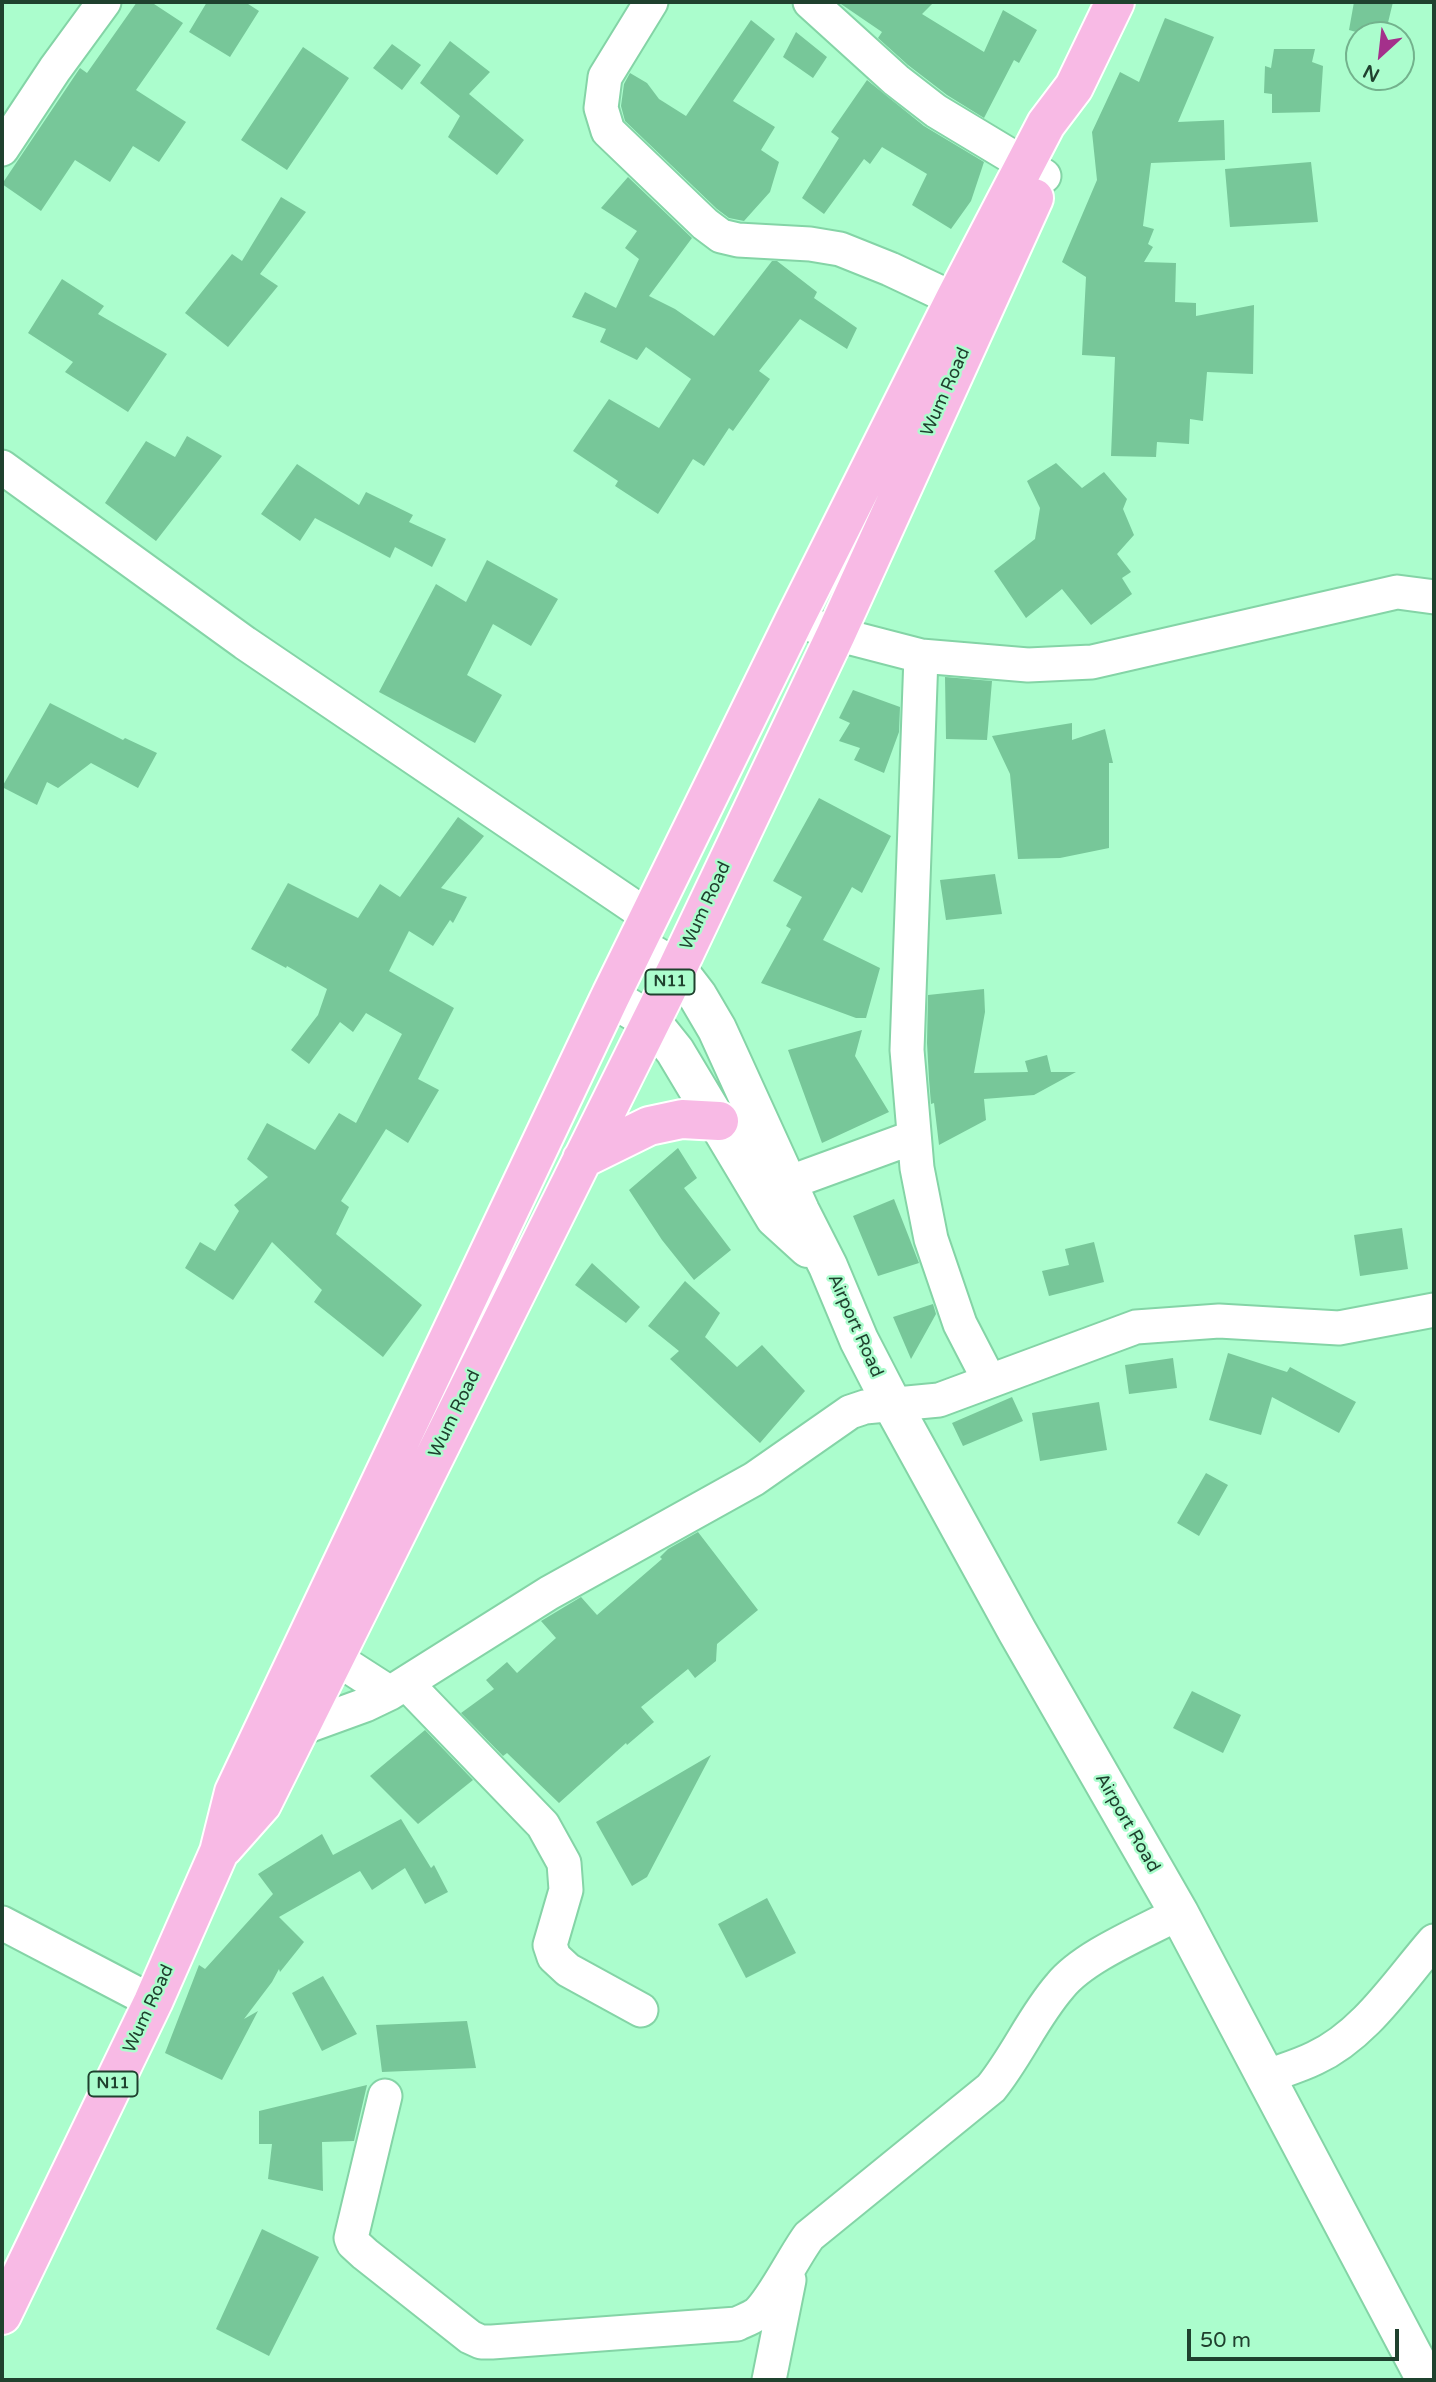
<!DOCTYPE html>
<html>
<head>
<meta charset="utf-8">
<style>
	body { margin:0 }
	#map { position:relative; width:1436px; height:2382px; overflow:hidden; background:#abfdcd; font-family:"Varela Round",sans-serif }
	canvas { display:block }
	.frame { position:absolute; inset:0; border:4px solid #1f412e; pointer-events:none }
	.north { position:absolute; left:1345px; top:21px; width:70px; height:70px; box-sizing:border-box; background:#abfdcd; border:2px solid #73b28d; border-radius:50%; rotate:207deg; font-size:19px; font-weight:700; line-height:28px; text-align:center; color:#1f412e }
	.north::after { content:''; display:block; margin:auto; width:24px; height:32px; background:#a4308b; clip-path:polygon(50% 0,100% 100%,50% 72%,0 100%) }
	.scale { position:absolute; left:1187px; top:2329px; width:212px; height:32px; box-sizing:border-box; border:4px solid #1f412e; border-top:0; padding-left:9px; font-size:21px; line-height:24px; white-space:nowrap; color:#1f412e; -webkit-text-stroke:5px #abfdcd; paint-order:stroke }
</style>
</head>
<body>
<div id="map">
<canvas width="1436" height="2382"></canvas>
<div class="frame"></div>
<div class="north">N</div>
<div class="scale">50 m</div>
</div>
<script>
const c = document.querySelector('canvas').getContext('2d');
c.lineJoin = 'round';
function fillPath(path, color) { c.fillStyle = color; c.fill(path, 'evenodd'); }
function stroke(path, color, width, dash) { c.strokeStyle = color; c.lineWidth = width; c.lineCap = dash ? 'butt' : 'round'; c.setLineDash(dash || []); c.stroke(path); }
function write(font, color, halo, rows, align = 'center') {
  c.font = font + ' "Varela Round",sans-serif'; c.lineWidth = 5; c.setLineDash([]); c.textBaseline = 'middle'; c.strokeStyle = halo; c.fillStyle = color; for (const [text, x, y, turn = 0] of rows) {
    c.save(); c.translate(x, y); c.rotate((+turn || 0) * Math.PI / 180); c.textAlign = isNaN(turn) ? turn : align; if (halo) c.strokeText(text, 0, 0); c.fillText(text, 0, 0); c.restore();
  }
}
const building = new Path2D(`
	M 137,2 L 151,2 L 183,23 L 136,90 L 186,122 L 159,162 L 133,146 L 110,182 L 75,160 L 41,211 L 2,184 L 80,68 L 87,73 Z
	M 207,2 L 245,2 L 259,11 L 230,57 L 189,32 Z
	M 838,2 L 934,2 L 922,14 L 984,52 L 1003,10 L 1037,30 L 1019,63 L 1014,60 L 984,118 L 947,95 L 908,65 L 878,38 L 882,32 Z
	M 1354,2 L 1393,2 L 1385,35 L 1363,34 L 1349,30 Z
	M 1165,18 L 1214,37 L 1178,122 L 1224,120 L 1225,160 L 1151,163 L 1143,226 L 1154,229 L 1148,244 L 1153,247 L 1144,262 L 1176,263 L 1175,302 L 1196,303 L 1196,316 L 1254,305 L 1253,374 L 1207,372 L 1203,421 L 1190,419 L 1189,444 L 1157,442 L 1156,457 L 1111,456 L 1115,357 L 1082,355 L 1086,277 L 1062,262 L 1097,180 L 1092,132 L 1120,72 L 1139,82 Z
	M 751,20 L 775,39 L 733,101 L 775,127 L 761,150 L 779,162 L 770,192 L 744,221 L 729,218 L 717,209 L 625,121 L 621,106 L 624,84 L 630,73 L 647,83 L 659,99 L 686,116 Z
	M 796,32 L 827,57 L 813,78 L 783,57 Z
	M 450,41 L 490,72 L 469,94 L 524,140 L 497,175 L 448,137 L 460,116 L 420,83 Z
	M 392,44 L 421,65 L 402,90 L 373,68 Z
	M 303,47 L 349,78 L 287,170 L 241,140 Z
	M 1274,49 L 1315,49 L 1312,62 L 1323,66 L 1320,112 L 1272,113 L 1272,94 L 1264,93 L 1265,66 L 1271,68 Z
	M 867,80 L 924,126 L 984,162 L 971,201 L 951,229 L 912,205 L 927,174 L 882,147 L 870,164 L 864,159 L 824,214 L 802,198 L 839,138 L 831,132 Z
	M 1311,162 L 1318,222 L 1230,227 L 1225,169 Z
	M 628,177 L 692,238 L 649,296 L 675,309 L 714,336 L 772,261 L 777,261 L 817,292 L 814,298 L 857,328 L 847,349 L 800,319 L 759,371 L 770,379 L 733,431 L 729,428 L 704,466 L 693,459 L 658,514 L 615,486 L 618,481 L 573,451 L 609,399 L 659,428 L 691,379 L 646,347 L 637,360 L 600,342 L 606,329 L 572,317 L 585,292 L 616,308 L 639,259 L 625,248 L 637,231 L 601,208 Z
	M 281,197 L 306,212 L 260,274 L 278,286 L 228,347 L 185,313 L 232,254 L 242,261 Z
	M 62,279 L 104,306 L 98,314 L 167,354 L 128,412 L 65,372 L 73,362 L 28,333 Z
	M 187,436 L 222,456 L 156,541 L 105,503 L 146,441 L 175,457 Z
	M 1056,463 L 1082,488 L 1104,472 L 1127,499 L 1123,509 L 1134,535 L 1117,554 L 1131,572 L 1122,578 L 1132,594 L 1091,625 L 1062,589 L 1026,618 L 994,571 L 1035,539 L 1040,508 L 1027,481 Z
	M 297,464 L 359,505 L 366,492 L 413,515 L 409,522 L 446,539 L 432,567 L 395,547 L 390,558 L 315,518 L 300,541 L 261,514 Z
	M 487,560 L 558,599 L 531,646 L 493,624 L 467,675 L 502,695 L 475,743 L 379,692 L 436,584 L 466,602 Z
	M 945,677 L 992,681 L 987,740 L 946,739 Z
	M 853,690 L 900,707 L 899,732 L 884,773 L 854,760 L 860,748 L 839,741 L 850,723 L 839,718 Z
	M 50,703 L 123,740 L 125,738 L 157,753 L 138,788 L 91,763 L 58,788 L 47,782 L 37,805 L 2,787 Z
	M 1072,723 L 1072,740 L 1105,729 L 1113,763 L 1109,763 L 1109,848 L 1060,858 L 1018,859 L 1010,774 L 992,736 Z
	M 819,798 L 891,836 L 862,893 L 852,887 L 823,940 L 880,968 L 866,1018 L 856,1018 L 761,983 L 791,929 L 786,926 L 802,897 L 773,881 Z
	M 458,817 L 484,836 L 441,888 L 467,897 L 453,923 L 450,920 L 433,946 L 409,931 L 389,971 L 454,1008 L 418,1079 L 439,1090 L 408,1143 L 386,1129 L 341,1201 L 349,1207 L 336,1234 L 422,1305 L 383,1357 L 314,1302 L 322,1290 L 272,1242 L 233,1300 L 185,1268 L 200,1242 L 215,1251 L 239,1211 L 234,1205 L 268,1177 L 247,1159 L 267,1123 L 315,1150 L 339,1113 L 356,1123 L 402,1034 L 366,1013 L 353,1032 L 340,1022 L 309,1064 L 291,1050 L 318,1015 L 327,989 L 287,966 L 286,968 L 251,949 L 288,883 L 358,918 L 380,884 L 400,897 Z
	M 995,874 L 1002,914 L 946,920 L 940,880 Z
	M 984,989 L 985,1012 L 974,1073 L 1028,1072 L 1025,1061 L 1047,1055 L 1051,1072 L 1076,1072 L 1034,1095 L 984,1099 L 986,1120 L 939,1145 L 934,1103 L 931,1104 L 929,1079 L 927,1043 L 928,995 Z
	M 862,1030 L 855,1056 L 889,1112 L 822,1143 L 788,1050 Z
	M 678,1148 L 697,1178 L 684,1188 L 731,1250 L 694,1280 L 662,1240 L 629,1190 Z
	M 894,1199 L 919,1263 L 878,1276 L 853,1216 Z
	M 1402,1228 L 1408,1269 L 1360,1276 L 1354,1235 Z
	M 1094,1242 L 1104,1282 L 1049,1296 L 1042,1271 L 1069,1265 L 1065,1249 Z
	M 592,1263 L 640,1307 L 626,1323 L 575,1285 Z
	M 685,1281 L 720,1313 L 705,1337 L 737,1367 L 762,1345 L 805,1391 L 760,1443 L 670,1359 L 679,1351 L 648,1326 Z
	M 933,1304 L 936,1314 L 911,1359 L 893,1317 Z
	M 1228,1353 L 1287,1372 L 1290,1367 L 1356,1402 L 1339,1433 L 1272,1397 L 1261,1435 L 1209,1420 Z
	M 1173,1358 L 1177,1388 L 1129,1394 L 1125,1365 Z
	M 1012,1397 L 1023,1421 L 963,1446 L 952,1423 Z
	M 1099,1402 L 1107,1450 L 1040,1461 L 1032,1413 Z
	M 1206,1473 L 1228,1485 L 1199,1536 L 1177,1523 Z
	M 698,1532 L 758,1610 L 717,1644 L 716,1661 L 695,1678 L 688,1669 L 641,1707 L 654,1722 L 627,1745 L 626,1743 L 559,1803 L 507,1753 L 503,1756 L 461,1713 L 494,1689 L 486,1680 L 507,1662 L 517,1673 L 556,1638 L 541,1621 L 581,1597 L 597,1615 L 662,1559 L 660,1557 L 668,1549 Z
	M 1192,1691 L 1241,1715 L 1223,1753 L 1173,1728 Z
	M 425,1730 L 473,1780 L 418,1824 L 370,1776 Z
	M 711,1755 L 647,1877 L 632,1886 L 596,1822 Z
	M 401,1819 L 431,1868 L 434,1865 L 448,1892 L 425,1904 L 405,1868 L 372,1890 L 360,1871 L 279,1917 L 304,1942 L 280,1972 L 279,1969 L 272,1982 L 244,2019 L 258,2011 L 222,2080 L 165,2053 L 199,1965 L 205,1969 L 273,1894 L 258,1874 L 322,1834 L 333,1855 Z
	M 767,1898 L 796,1953 L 746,1978 L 718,1924 Z
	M 323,1976 L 357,2034 L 322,2051 L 292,1993 Z
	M 467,2021 L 476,2068 L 382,2072 L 376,2025 Z
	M 367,2085 L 354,2141 L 322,2142 L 323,2191 L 268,2179 L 272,2144 L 259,2144 L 259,2111 Z
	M 262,2229 L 319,2257 L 269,2356 L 216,2329 Z`);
const street = new Path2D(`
	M 651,2 L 605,77 L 601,108 L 608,131 L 705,224 L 721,236 L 738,240 L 810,244 L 840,249 L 890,269 L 977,310
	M 810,2 L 896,80 L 936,111 L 1044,176
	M 2,149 L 55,69 L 104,2
	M 2,467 L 245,643 L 649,917
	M 795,619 L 836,634 L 921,656 L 1028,665 L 1092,662 L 1397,592 L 1434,597
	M 921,656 L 907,1050 L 917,1168 L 931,1239 L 960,1324 L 989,1380
	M 788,1183 L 914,1137
	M 334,1657 L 390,1693
	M 406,1683 L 543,1825 L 564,1863 L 566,1890 L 550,1945 L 554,1957 L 568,1970 L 641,2010
	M 299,1729 L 365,1705 L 390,1693 L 549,1593 L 754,1479 L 850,1412 L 865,1407 L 939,1400 L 1136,1327 L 1219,1321 L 1339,1328 L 1434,1310
	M 2,1923 L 153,2002
	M 1265,2077 C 1281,2071 1299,2066 1315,2058 C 1365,2035 1399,1981 1434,1941
	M 385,2096 L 351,2238 L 353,2243 L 365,2254 L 470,2337 L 481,2342 L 492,2342 L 737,2324 C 743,2321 751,2318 757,2314 C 773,2300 794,2256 809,2236 L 991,2088 C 1017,2056 1033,2017 1060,1986 C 1084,1956 1144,1932 1179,1913
	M 769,2380 L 789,2280`);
const secondary = new Path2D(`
	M 636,945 L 677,969 L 697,995 L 717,1029 L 800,1211 L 828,1266 L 859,1340 L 892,1404 L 1017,1631 L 1179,1913 L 1426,2380
	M 610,997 L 651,1021 L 675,1051 L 775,1218 L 808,1248`);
const highway = new Path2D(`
	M 582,1159 L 649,1126 L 682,1119 L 719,1121
	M 223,1848 L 262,1804 L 677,969 L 836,634 L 1034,198
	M 2,2315 L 153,2002 L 219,1852 L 234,1792 L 610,997 L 795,619 L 955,299 L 1046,124 L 1074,87 L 1115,2`);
const shields = [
	[670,982,49],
	[113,2084,49]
];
const shieldNames = [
	["N11",670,982],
	["N11",113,2084]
];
const streetNames = [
	["Wum Road",946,392,-66],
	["Wum Road",706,906,-65],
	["Airport Road",855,1326,66],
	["Wum Road",455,1414,-64],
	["Airport Road",1127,1823,60],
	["Wum Road",149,2009,-65]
];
fillPath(building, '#77c799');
stroke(street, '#84d4a6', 37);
stroke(secondary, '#84d4a6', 42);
stroke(highway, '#fff', 42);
stroke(street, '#fff', 33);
stroke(secondary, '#fff', 38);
stroke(highway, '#f8bae5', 38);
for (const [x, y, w] of shields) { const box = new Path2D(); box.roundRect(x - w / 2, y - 12.5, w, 25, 5); c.fillStyle = '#abfdcd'; c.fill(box); stroke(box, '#1f412e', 2); }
write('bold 16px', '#1f412e', null, shieldNames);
write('18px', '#1f412e', '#abfdcd', streetNames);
</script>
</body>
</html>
